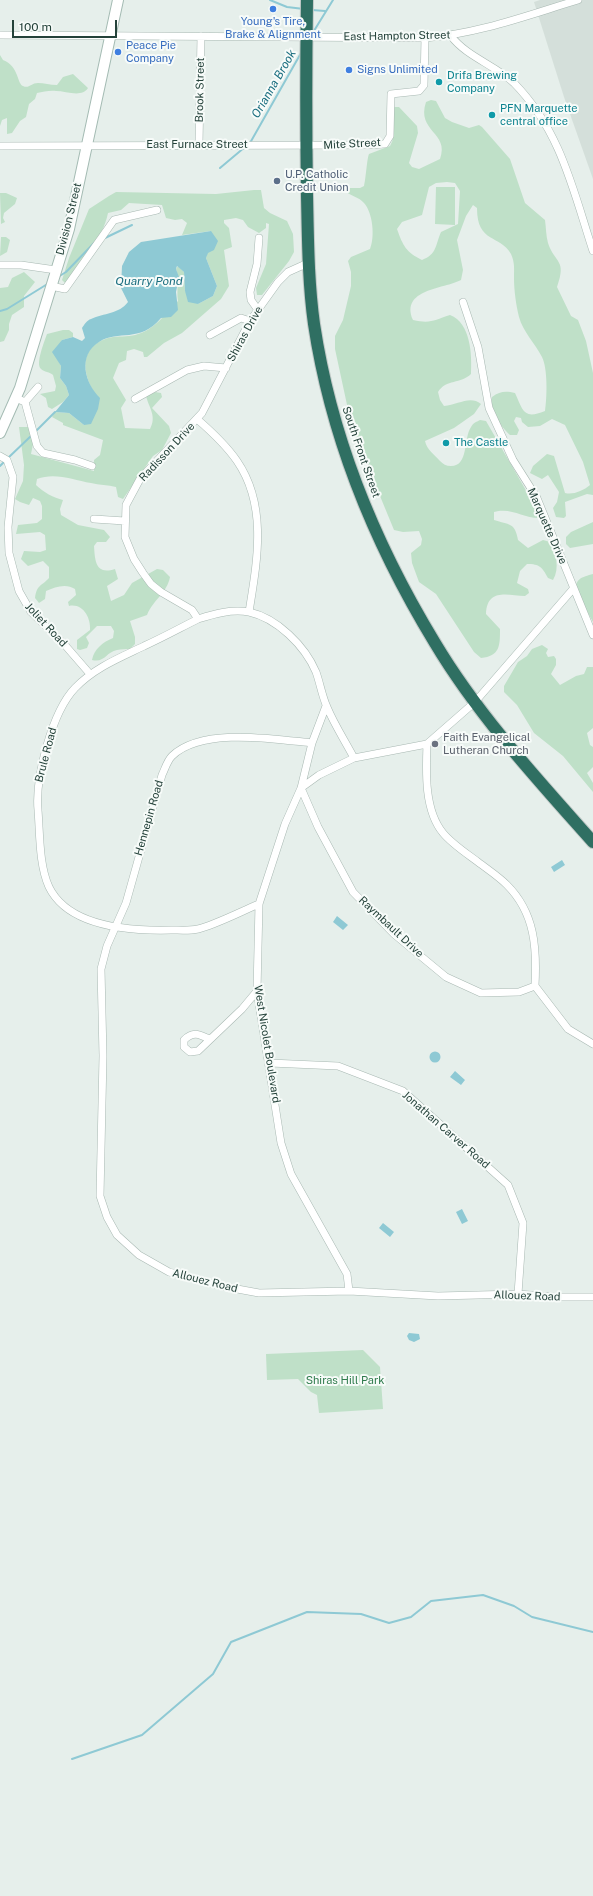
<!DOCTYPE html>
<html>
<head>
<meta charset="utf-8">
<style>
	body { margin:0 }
	#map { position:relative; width:593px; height:1896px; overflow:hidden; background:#e6efeb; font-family:"Public Sans",sans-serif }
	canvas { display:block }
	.scale { position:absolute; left:12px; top:20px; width:105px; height:18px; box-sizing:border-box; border:2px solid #24423a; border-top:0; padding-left:5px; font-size:12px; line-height:14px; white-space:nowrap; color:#24423a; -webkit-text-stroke:3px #f7fbf9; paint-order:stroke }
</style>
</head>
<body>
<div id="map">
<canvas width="593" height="1896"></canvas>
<div class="scale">100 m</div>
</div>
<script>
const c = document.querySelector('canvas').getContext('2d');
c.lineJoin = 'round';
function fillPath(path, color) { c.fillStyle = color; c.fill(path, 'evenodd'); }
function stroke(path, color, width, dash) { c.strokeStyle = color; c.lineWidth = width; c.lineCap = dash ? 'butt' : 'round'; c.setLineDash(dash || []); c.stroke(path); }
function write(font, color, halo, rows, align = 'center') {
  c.font = font + ' "Public Sans",sans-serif'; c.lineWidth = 4; c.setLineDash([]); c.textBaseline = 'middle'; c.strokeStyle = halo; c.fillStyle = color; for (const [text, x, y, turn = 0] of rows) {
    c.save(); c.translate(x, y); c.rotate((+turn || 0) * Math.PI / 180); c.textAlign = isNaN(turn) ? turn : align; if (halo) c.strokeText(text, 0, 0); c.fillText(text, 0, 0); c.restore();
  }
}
const built = new Path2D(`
	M 540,0 L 593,0 L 593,179 L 564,97 L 534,2 Z`);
const green = new Path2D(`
	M 0,55 L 3,60 C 19,66 17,84 23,86 C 29,89 31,83 38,83 C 44,83 50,85 57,85 L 63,77 L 73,74 L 88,88 C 82,98 66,91 56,91 C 50,90 43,92 37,93 L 35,99 L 29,104 L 26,117 L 20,121 L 12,133 L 7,134 L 7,118 L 2,120 L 0,126 Z
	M 431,100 L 436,101 L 445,118 L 452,122 L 469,128 L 479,125 L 482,127 L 510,159 L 525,203 L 545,220 C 546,227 546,236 548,243 C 555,264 567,259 557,287 L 571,316 L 578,320 L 586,341 L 593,373 L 593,495 L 587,494 L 565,502 L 566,516 L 564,518 L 556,517 L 553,508 L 557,502 L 559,492 L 548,475 L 542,479 L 530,473 L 533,466 L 547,454 L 554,456 L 565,493 C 573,495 583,491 590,485 L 583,462 L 565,425 L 552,419 L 540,426 L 528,427 L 522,422 L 521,418 L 516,417 L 514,421 L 519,430 L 517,435 L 510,435 C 500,426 490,411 492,397 C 500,391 506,391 515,393 C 523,410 523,420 545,411 C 547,398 548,369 542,357 C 535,343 523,332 519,317 C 516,305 514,290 514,278 C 514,269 515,263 511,254 C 500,234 477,244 477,208 L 473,205 L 466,216 L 457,240 L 463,270 L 461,280 C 444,289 400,289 413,320 C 431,324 434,320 450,315 C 471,323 472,355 471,374 C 461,384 446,379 438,392 L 440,400 L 444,406 C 458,405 470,395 481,404 L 474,414 L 454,428 L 425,441 C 427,450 434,454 440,461 C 443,464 446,466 451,466 C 469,466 463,439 471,427 C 473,423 476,422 480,420 L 486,421 L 539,513 L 539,518 C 523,518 511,507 494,512 L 494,520 C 509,525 515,522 518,540 L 528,548 L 543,540 L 550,542 C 556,554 560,568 553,580 L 548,578 C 542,567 540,564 527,564 L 520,571 L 517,583 L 528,589 L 529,593 L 525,596 C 507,595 487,588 486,614 L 500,629 C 500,646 500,656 481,658 L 474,652 L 436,594 L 419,582 L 412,563 L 411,553 L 421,545 L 422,539 L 419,531 L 403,532 L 394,530 L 352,428 L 335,349 L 335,336 L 343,320 L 351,286 L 351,272 L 348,261 L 351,257 L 370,249 C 375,237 373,213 364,203 C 359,197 351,196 345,191 L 346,188 L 360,188 L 364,186 C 366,178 367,158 369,154 L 390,146 C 397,135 392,120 394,107 L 399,107 L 417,126 L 418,133 L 409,163 L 412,167 L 419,169 L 440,159 C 450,132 416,132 426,102 ZM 447,182 L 455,183 L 460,191 L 458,224 L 441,232 C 435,246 437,254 422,260 C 406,252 403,246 397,229 L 402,222 L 422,215 L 429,187 L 436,183 Z
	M 436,187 L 455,187 L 455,225 L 435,224 Z
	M 254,190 L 261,190 L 264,208 L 270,213 L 287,221 L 293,234 L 294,252 L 289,261 L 262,295 L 257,295 L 256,288 L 266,264 L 269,224 L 266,223 L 266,228 L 259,233 L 248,227 L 243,220 L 236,218 L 224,220 L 224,223 L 229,228 L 232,247 L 224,250 L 229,286 L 221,299 L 182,333 L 164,343 L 147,357 L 144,357 L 143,352 L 134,349 L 127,351 L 126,360 L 119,363 L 113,378 L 126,400 L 121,408 L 125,428 L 150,429 C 157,416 149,408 146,396 L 155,392 L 161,393 L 162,397 L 152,408 L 169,426 L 171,433 L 162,450 L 153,456 L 123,499 L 118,497 L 116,487 C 108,485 99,485 91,483 C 73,480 55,472 37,479 L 36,485 C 43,492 54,498 63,500 L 60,509 L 61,515 L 78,525 L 104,530 L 110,537 L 106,542 L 97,542 L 94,546 C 95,562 96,575 115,569 L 118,579 L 107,586 L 111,601 L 124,595 L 132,583 L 157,569 L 163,570 L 170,577 C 167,593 153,600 147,615 L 130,621 L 135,637 L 135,644 L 130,649 C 126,649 121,649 117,650 C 106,652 105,663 92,660 C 94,649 103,642 113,638 L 114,631 L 111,626 L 97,626 L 86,637 L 89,643 L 87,648 L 80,650 L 77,649 L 77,640 L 90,630 C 91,618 83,603 69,606 L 68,602 L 76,595 L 75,589 C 66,583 55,587 46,591 L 45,599 L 39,603 L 35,598 C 37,584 41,587 49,578 L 49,567 L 43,561 L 28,566 L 21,559 L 24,551 L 40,552 L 46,550 L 45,535 L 40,532 L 16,534 L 18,525 L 37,523 L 42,519 L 42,506 L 40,501 L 33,498 L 29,505 L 20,502 L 15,499 L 23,481 L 24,465 L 19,427 L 29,427 L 33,444 L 31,454 L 94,471 L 94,460 L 100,455 L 103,440 L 63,425 L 63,423 L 52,417 L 55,412 L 69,413 L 84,425 L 95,394 C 80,370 80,343 113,337 C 121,336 131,337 138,334 C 155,329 166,313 178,301 C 176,290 180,280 176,269 L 178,266 L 184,272 L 185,291 L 198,304 L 213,296 L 217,286 L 206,258 L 211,231 L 182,235 L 187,223 L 182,219 L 175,220 L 166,218 L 162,205 L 129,203 L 121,210 L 108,213 C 103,239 81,262 66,284 L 62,280 L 69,258 L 89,209 L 109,196 L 116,192 L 216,194 Z
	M 0,193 L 6,193 L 17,198 L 15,204 L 4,213 L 3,218 L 5,222 L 1,224 Z
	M 1,237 L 6,237 L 10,240 L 7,252 L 0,256 Z
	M 24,272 L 35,282 L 24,296 L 24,307 L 12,315 L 9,324 L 9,330 L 4,341 L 0,342 L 0,288 L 8,287 L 12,278 Z
	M 63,330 L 69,330 L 73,333 L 73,337 L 62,340 L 57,358 L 61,366 L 60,378 L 66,386 L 69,395 L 63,402 L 52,409 L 48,407 L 46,398 L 40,394 L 55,391 L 56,386 L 53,375 C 50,372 44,372 41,369 C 35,364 45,340 47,334 Z
	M 593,522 L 593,544 L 570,548 L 566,544 L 566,537 L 571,532 Z
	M 593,574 L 593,622 L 576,592 C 574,579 582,577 593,574 Z
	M 542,645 L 548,649 L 546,653 L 548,657 L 554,656 L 556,659 L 556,665 L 551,674 L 560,685 L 576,676 L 584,674 L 587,667 L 593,667 L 593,728 L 587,733 L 590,745 L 593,747 L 593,767 L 587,773 L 593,783 L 593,792 L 563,756 L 534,733 L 517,705 L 504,692 L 504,686 L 518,662 L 527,656 L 532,649 Z
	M 363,1350 L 380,1367 L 383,1409 L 319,1413 L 317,1395 L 311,1392 L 298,1379 L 267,1380 L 266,1354 Z`);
const water = new Path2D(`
	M 211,231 L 218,241 L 214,250 L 208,253 L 206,258 L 217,286 L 213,296 L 198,304 L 188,302 L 185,291 L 184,272 L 177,266 L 176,269 L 179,277 L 176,292 L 178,310 L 171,317 L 161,318 C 139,344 119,329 99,342 C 77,356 85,383 100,398 L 98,409 L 91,424 L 84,425 L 69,413 L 55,412 L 69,395 L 66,386 L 60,378 L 61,366 L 52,352 L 62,340 L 73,337 L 82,341 L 85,338 L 82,328 C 84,325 87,320 91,319 C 104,313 119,314 128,302 L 121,288 L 122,266 L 129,252 L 141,242 Z
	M 562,860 L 565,865 L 554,872 L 551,867 Z
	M 337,916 L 348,925 L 343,930 L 333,922 Z
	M429.5 1057a5.5 5.5 0 1 1 11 0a5.5 5.5 0 1 1-11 0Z
	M 455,1071 L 465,1080 L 461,1085 L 450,1077 Z
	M 462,1209 L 468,1221 L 462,1224 L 456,1212 Z
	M 383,1223 L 394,1232 L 390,1237 L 379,1228 Z
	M 409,1333 L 419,1334 L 420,1339 L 414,1342 L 409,1340 L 407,1336 Z`);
const stream = new Path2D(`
	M 270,0 L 287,7 L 304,9
	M 312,10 L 325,11
	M 312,34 L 333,0
	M 250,143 L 301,53
	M 220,168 L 245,147
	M 105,238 L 132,225
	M 58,277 L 66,272 L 95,242
	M 0,311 L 7,309 L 49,283
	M 35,432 L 55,412
	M 8,458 L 32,435
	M 0,466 L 5,461
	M 72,1759 L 142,1735 L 213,1674 L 231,1642 L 307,1612 L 361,1614 L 389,1623 L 411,1617 L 431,1601 L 483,1595 L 514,1606 L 532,1617 L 593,1632`);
const street = new Path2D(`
	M 0,35 L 425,38 C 478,34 528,15 578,0
	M 451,36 C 467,57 495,65 514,83 C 561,131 573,190 593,251
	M 199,144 L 201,36
	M 0,146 L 366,145 L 385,144 L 390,136 L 391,94 L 419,91 L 424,85 L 425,38
	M 308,263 L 288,272 L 278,282 L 250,321 L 202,413 L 140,479 L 126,505 L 125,537 L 134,559 L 143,573 L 151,584 L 161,592 L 192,610 L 198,619 C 214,614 231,609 249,612 C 277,618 305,646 316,672 C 320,683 322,696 327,707 C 334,724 345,741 354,758
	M 0,265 L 21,265 L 56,270
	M 51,286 L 65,289 L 114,220 L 157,210
	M 463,302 L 478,347 L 489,408 L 513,460 L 537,498 L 593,635
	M 258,310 L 251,300 L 250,292 L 257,264 L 259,238
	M 210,335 L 241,318 L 250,321
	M 16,398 L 25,402 L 37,446 L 43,453 L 75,460 L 92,466
	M 135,399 L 187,370 L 204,366 L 226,368
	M 25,402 L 38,387
	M 197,419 C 212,432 226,445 237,461 C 268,506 257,562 249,612
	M 0,456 L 7,460 L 13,477 L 8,527 L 9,553 L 19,591 L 31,612 L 64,644 L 90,674
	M 94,519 L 125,521
	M 198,619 C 180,628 162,638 144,646 C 119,658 94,668 75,688 C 52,712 35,778 38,810 C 40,835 39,865 49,887 C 69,928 132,931 171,930 C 179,930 190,931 198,929 C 215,925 242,911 259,904
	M 326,706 L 312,743 L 301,788 L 318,827 L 353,892 L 394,934 L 446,977 L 481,993 L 519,992 L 535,986
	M 312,743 C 274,739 202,727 172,756 C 167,761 165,769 162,775 L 126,903 L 107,946 L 101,969 L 103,1056 L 100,1196 L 107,1217 L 117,1235 L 139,1255 L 169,1272 L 221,1286 L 259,1293 L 349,1291 L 438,1296 L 518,1294 L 554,1297 L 593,1297
	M 427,744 C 426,771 424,810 443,833 C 452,844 466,853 478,862 C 487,869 498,876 507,885 C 535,913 537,948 535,986 L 568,1029 L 593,1044
	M 209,1039 C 199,1034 193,1031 184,1040 L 184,1047 L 190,1052 L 198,1051 L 242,1009 L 257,991
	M 270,1063 L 338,1066 L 403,1091 L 508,1185 L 523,1223 L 518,1294
	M 349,1291 L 347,1274 L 291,1174 L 281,1143 L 257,991 L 259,904 L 285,824 L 301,788 L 319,775 L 354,758 L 427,744 L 475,702 L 573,589`);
const secondary = new Path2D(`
	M 0,433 L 20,388 L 69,229 L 118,0`);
const highway = new Path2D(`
	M 307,0 C 306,65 306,130 307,195 C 308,238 308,281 314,324 C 331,437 376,546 435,643 C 478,715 537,779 593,842`);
const markers = [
	[273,9,4,"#3f7fe0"],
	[118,52,4,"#3f7fe0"],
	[349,70,4,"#3f7fe0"],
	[439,82,4,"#0f9aa8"],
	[492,115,4,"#0f9aa8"],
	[277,181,4,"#5c6f8a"],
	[446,443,4,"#0f9aa8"],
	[435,744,4,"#6b7280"]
];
const shopNames = [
	["Young's Tire,",273,22,"center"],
	["Brake & Alignment",273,35,"center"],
	["Peace Pie",126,46],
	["Company",126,59],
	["Signs Unlimited",357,70]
];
const streetNames = [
	["East Hampton Street",397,36,-1],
	["Brook Street",200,90,-89],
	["Mite Street",352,144,-3],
	["East Furnace Street",197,145],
	["Division Street",69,219,-76],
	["Shiras Drive",245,334,-61],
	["Radisson Drive",167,452,-47],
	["South Front Street",361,452,71],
	["Marquette Drive",547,526,66],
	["Joliet Road",46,625,47],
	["Brule Road",46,755,-75],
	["Hennepin Road",149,818,-74],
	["Raymbault Drive",391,927,43],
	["West Nicolet Boulevard",267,1044,81],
	["Jonathan Carver Road",446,1130,41],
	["Allouez Road",205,1281,14],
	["Allouez Road",527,1296,2]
];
const cultureNames = [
	["Drifa Brewing",447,76],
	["Company",447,89],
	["PFN Marquette",500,109],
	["central office",500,122],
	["The Castle",454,443]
];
const serviceNames = [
	["U.P. Catholic",285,175],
	["Credit Union",285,188]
];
const worshipNames = [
	["Faith Evangelical",443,738],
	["Lutheran Church",443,751]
];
const parkNames = [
	["Shiras Hill Park",345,1381]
];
const waterNames = [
	["Orianna Brook",274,84,-60],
	["Quarry Pond",149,281]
];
fillPath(built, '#d4dfda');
fillPath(green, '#bfe0c8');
fillPath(water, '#8ec9d4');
stroke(stream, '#8ec9d4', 2);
stroke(street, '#a8b8b2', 8);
stroke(secondary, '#a4bbb3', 12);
stroke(highway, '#c2cac8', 14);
stroke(street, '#fff', 7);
stroke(secondary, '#fff', 10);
stroke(highway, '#2f6f62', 12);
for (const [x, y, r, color] of markers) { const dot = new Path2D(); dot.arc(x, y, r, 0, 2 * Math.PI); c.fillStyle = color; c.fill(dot); stroke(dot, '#f7fbf9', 1.5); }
write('11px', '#366cbe', '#f7fbf9', shopNames, 'left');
write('11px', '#24423a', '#f7fbf9', streetNames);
write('11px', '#0d838f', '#f7fbf9', cultureNames, 'left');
write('11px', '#4e5e75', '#f7fbf9', serviceNames, 'left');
write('11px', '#5b616d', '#f7fbf9', worshipNames, 'left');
write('11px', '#2d7a4b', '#f7fbf9', parkNames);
write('italic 12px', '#1c6f80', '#f7fbf9', waterNames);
</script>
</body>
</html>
